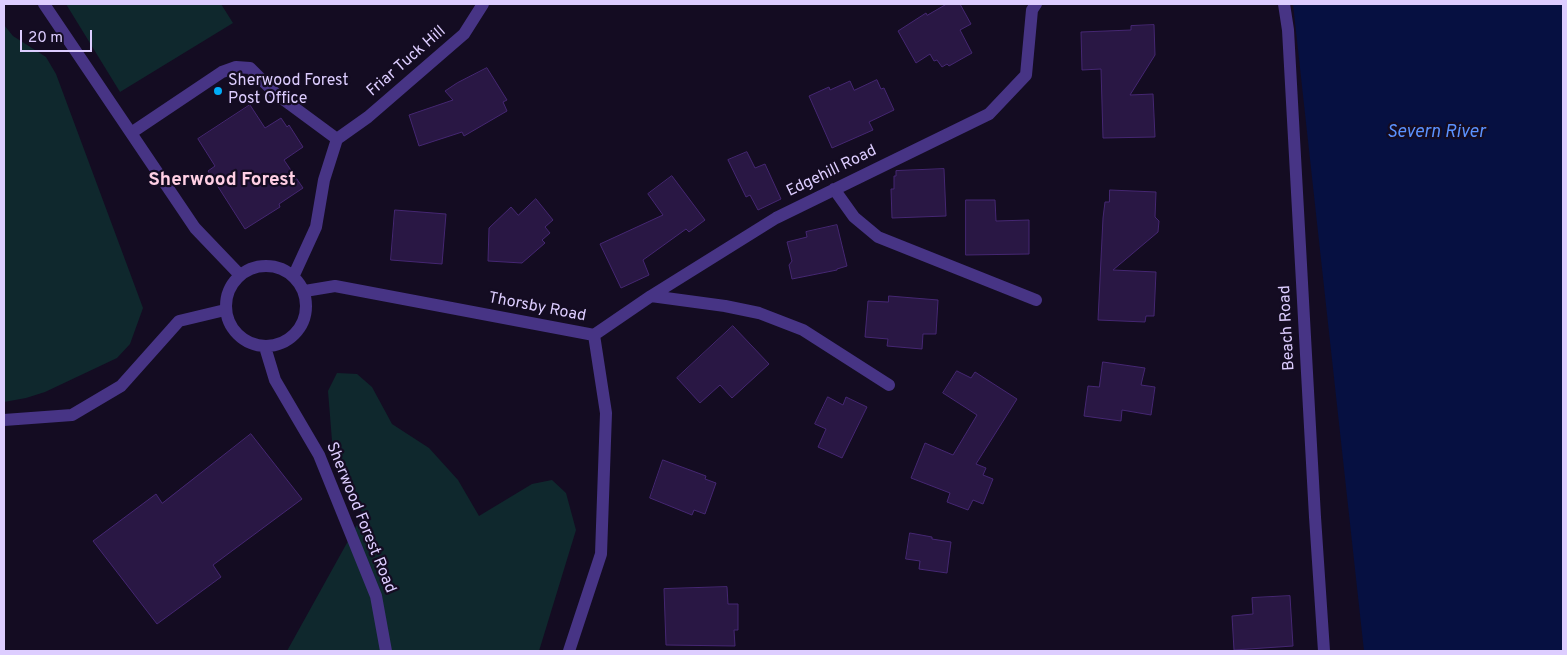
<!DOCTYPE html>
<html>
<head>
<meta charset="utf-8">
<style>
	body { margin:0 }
	#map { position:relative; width:1567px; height:655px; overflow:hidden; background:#140c22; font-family:Overpass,sans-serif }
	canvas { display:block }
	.frame { position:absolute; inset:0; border:5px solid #ddcdff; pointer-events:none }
	.scale { position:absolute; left:20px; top:30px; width:72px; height:22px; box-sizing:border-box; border:2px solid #ddcdff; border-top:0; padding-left:6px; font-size:15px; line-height:18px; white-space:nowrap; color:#ddcdff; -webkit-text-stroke:4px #140c22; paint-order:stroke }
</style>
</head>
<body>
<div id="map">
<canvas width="1567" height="655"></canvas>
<div class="frame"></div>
<div class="scale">20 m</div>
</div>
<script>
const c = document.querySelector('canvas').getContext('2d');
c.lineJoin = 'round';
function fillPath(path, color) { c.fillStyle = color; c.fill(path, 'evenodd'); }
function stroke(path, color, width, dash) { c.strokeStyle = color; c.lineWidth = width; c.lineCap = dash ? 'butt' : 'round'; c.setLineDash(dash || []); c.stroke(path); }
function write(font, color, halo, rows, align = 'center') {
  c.font = font + ' Overpass,sans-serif'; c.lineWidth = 4.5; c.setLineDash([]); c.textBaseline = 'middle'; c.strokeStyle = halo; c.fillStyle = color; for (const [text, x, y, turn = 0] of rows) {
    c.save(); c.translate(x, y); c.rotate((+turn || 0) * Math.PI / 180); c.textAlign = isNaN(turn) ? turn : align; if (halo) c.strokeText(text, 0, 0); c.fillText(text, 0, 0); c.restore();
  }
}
const green = new Path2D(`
	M 66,4 L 221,4 L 233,23 L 120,92 Z
	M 4,25 L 13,36 L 46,57 L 56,74 L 143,308 L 130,344 L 117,358 L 45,392 L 26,398 L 4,402 Z
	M 337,373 L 357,374 L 372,387 L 392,424 L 429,448 L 458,480 L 479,516 L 532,484 L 552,480 L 566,493 L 576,530 L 539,651 L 287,651 L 363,514 L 333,453 L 328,391 Z`);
const water = new Path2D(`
	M 1293,4 L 1563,4 L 1563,651 L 1364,651 Z`);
const building = new Path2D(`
	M 947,4 L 960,4 L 971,24 L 960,30 L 972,53 L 949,66 L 947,64 L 942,67 L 937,60 L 934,61 L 930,54 L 916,63 L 898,31 L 926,13 L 927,15 Z
	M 1154,25 L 1155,55 L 1130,95 L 1153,94 L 1155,137 L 1103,138 L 1101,69 L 1082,70 L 1081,32 L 1131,30 L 1131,26 Z
	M 487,68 L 507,100 L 503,102 L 507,111 L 464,136 L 462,132 L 419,146 L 409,115 L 453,100 L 445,91 L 457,83 Z
	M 877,80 L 881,89 L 884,88 L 894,110 L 869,122 L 873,130 L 832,148 L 809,96 L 829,87 L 830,90 L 850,81 L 854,90 Z
	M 250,105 L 265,128 L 281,118 L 287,127 L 289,125 L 303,147 L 284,160 L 303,188 L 279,204 L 280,207 L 245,229 L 208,171 L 215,166 L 198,139 Z
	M 747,152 L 755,168 L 765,164 L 781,199 L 758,210 L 750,195 L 746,197 L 728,160 Z
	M 944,169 L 946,216 L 892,218 L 891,189 L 894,189 L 894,176 L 896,176 L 896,171 Z
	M 672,176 L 705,220 L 689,232 L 686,229 L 643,260 L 649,275 L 621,288 L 600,244 L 663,215 L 648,194 Z
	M 1110,190 L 1156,192 L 1155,217 L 1159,221 L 1158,232 L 1113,270 L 1156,272 L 1154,316 L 1146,316 L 1145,322 L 1098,320 L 1103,218 L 1105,202 L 1109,202 Z
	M 536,199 L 553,220 L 545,227 L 550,233 L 542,240 L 545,243 L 522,263 L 488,261 L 489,228 L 511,207 L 518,215 Z
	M 966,200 L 995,200 L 996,221 L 1029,220 L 1029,254 L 966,255 Z
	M 395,210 L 446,214 L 442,264 L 391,260 Z
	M 837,225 L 847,266 L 837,269 L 837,270 L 792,279 L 789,265 L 792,261 L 787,242 L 807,237 L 806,232 Z
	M 889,296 L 938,300 L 936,334 L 923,334 L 922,349 L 887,346 L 888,339 L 865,337 L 868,301 L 888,302 Z
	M 733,326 L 769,364 L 732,398 L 720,385 L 700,403 L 677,378 Z
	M 1103,362 L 1145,368 L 1141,385 L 1155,387 L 1151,415 L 1122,410 L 1121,421 L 1084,416 L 1088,386 L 1099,387 Z
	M 957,371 L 971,378 L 975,372 L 1017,399 L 976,464 L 986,468 L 983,475 L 993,479 L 983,504 L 973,500 L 968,510 L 947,502 L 950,493 L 911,478 L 925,443 L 953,455 L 977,415 L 943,393 Z
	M 828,397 L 843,405 L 846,397 L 867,407 L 842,458 L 818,447 L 826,429 L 815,424 Z
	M 251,434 L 302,499 L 213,565 L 221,577 L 157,624 L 93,541 L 156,494 L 162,503 Z
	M 663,460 L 706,476 L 705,479 L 716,483 L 705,514 L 694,510 L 692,515 L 650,498 Z
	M 910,533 L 932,537 L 932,539 L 951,542 L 947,573 L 919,569 L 920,561 L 906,559 Z
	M 727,587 L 728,604 L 738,604 L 738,630 L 734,630 L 735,646 L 666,645 L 664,589 Z
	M 1290,596 L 1293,646 L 1234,650 L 1232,616 L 1253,614 L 1252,598 Z`);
const minor = new Path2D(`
	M 44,4 L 195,228 L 239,274
	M 1284,4 L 1288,30 L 1315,517 L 1324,651
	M 131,133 L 222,72 L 236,67 L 250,68 L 276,94 L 337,139
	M 834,189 L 854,217 L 878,237 L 1036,300
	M226 306a40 40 0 1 1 80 0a40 40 0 1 1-80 0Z
	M 294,275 L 316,227 L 324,180 L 337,139 L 368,117 L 464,34 L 483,4
	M 305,291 L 335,286 L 594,335
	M 651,296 L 725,306 L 759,313 L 803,330 L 889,385
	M 594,335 L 651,296 L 776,218 L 989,114 L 1026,75 L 1032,10 L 1036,4
	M 265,347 L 275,380 L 319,455 L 376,596 L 386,651
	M 4,420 L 72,415 L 121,386 L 179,321 L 225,310
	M 569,651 L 601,554 L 606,413 L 594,335`);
const markers = [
	[218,91,5,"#00adf8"]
];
const streetNames = [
	["Friar Tuck Hill",407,62,-41],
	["Edgehill Road",832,172,-26],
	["Thorsby Road",537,308,11],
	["Beach Road",1288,328,-93],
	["Sherwood Forest Road",360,518,68]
];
const poiNames = [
	["Sherwood Forest",228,82],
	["Post Office",228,100]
];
const waterNames = [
	["Severn River",1436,133]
];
const quarterNames = [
	["Sherwood Forest",222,181]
];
fillPath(green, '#0f282d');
fillPath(water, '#061041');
fillPath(building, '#291744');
stroke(building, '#452772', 1);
stroke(minor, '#473485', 12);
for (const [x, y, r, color] of markers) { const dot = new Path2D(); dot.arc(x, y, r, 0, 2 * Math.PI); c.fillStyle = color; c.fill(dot); stroke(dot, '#140c22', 2); }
write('16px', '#ddcdff', '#140c22', streetNames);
write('16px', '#ddcdff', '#140c22', poiNames, 'left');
write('italic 18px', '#5b92ff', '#140c22', waterNames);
write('bold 19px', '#ffcfe4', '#140c22', quarterNames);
</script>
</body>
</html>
